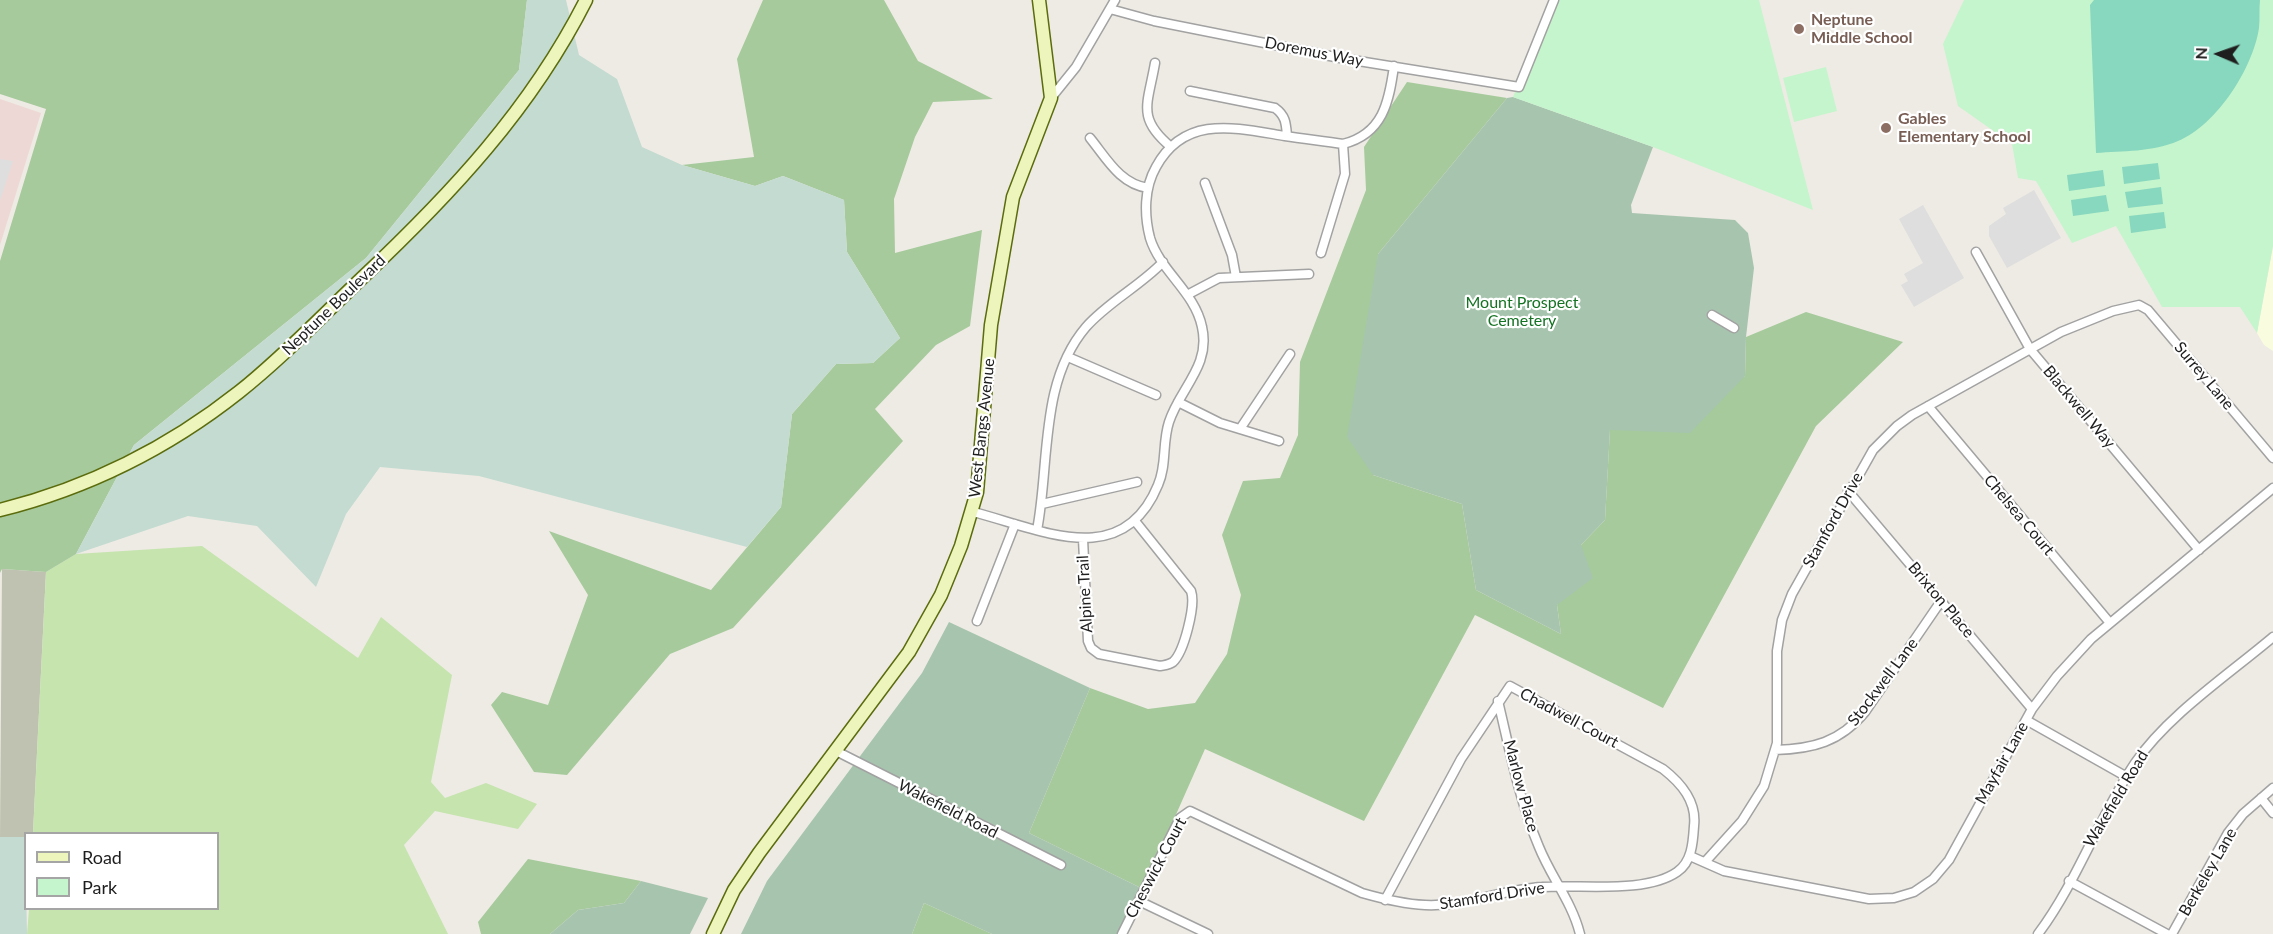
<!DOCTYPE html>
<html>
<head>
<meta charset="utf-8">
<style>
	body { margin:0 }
	#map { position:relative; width:2273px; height:934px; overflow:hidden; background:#eeebe4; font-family:Lato,sans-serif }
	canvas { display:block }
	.legend { position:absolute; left:24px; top:832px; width:195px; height:78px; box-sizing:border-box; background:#fff; border:2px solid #a5a5a5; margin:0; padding:8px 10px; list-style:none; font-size:18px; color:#1e1e1e }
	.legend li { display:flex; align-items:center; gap:12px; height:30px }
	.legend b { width:30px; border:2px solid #a5a5a5 }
	.north { position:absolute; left:2189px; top:24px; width:60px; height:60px; -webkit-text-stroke:4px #fff; paint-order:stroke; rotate:272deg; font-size:16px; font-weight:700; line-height:24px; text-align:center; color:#1e1e1e }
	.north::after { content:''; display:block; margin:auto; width:21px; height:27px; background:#1e1e1e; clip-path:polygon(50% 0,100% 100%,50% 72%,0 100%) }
</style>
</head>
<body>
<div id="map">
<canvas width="2273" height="934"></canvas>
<ul class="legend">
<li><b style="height:8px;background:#edf4bc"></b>Road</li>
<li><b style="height:16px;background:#c5f5cc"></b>Park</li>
</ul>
<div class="north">N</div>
</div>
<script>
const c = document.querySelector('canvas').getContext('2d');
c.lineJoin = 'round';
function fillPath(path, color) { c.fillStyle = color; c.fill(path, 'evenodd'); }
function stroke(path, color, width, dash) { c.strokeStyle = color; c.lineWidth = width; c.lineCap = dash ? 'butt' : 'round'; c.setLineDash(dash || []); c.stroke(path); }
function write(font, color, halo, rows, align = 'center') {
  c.font = font + ' Lato,sans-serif'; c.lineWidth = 4.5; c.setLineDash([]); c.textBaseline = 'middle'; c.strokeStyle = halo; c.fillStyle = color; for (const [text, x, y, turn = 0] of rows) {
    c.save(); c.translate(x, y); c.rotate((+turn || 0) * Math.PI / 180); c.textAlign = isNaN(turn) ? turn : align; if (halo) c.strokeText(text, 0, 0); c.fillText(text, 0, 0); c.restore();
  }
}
const commercial = new Path2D(`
	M 0,99 L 41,113 L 0,245 Z`);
const education = new Path2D(`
	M 2273,246 L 2273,351 L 2264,345 L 2257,333 Z`);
const construction = new Path2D(`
	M 2,569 L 46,572 L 33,833 L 26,834 L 25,837 L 0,837 Z`);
const grass = new Path2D(`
	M 202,546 L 358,658 L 381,617 L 452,675 L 431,782 L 445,798 L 486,783 L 537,804 L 518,829 L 435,811 L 404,845 L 448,934 L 27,934 L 29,909 L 218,908 L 218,834 L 33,833 L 46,572 L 76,554 Z`);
const forest = new Path2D(`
	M 0,0 L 527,0 L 519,70 L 366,258 L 134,445 L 76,554 L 46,572 L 2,569 L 0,573 L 0,261 L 46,109 L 0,94 Z
	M 763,0 L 884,0 L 918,61 L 993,99 L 933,102 L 915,137 L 894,199 L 895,253 L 982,230 L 970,326 L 936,345 L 875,409 L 903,441 L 733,628 L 670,654 L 567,775 L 534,772 L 491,705 L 502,692 L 548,705 L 588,595 L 549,531 L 711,590 L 781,507 L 792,414 L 836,364 L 873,363 L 900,338 L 847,252 L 844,200 L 783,176 L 755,186 L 682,165 L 754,157 L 737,59 Z
	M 1407,82 L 1507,98 L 1378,254 L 1373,475 L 1462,504 L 1476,590 L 1561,634 L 1557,605 L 1581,545 L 1605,520 L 1610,429 L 1745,376 L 1746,337 L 1806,312 L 1903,342 L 1816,426 L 1663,708 L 1475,615 L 1364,821 L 1205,749 L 1143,889 L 1029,833 L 1090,688 L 1148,709 L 1195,703 L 1227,654 L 1241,595 L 1222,535 L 1243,481 L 1280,478 L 1298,435 L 1300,362 L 1366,190 L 1364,147 Z
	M 528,859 L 641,881 L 624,903 L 578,910 L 550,934 L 481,934 L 478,922 Z
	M 924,903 L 992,934 L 912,934 Z`);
const wetland = new Path2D(`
	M 527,0 L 566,0 L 579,55 L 617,79 L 642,147 L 682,165 L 755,186 L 783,176 L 844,200 L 847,252 L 900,338 L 873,363 L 836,364 L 792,414 L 781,507 L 747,547 L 479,476 L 380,467 L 346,514 L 316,587 L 257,526 L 188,516 L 76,554 L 134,445 L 366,258 L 519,70 Z
	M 0,837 L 25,837 L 27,934 L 0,934 Z`);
const cemetery = new Path2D(`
	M 1513,97 L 1653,147 L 1631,205 L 1632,213 L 1735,220 L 1748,233 L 1754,268 L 1746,337 L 1745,376 L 1690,433 L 1610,430 L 1605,520 L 1581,545 L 1593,578 L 1557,605 L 1561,634 L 1476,590 L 1462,504 L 1373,475 L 1347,437 L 1378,254 L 1507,98 Z
	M 949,622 L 1090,688 L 1029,833 L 1143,889 L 1121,934 L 992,934 L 924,903 L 912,934 L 741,934 L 767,881 L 922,673 Z
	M 641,881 L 708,898 L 690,934 L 550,934 L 578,910 L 624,903 Z`);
const park = new Path2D(`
	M 1553,0 L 1759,0 L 1813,210 L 1653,147 L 1513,97 Z
	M 1964,0 L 2273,0 L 2273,246 L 2257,333 L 2240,307 L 2162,307 L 2116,226 L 2072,243 L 2036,181 L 2018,178 L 2012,144 L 1958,106 L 1943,44 Z
	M 1826,67 L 1837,111 L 1794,122 L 1783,78 Z`);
const pitch = new Path2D(`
	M 2094,0 L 2260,0 C 2259,9 2260,19 2259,28 C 2253,68 2217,125 2178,141 C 2153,152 2122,151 2096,153 L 2090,5 Z
	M 2158,163 L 2160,179 L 2124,184 L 2122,167 Z
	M 2103,170 L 2105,186 L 2069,191 L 2067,175 Z
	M 2161,187 L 2163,204 L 2128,208 L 2125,192 Z
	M 2106,195 L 2109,211 L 2073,216 L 2071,200 Z
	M 2164,212 L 2166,228 L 2131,233 L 2129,216 Z`);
const parking = new Path2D(`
	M 0,159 L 13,161 L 0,201 Z
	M 2034,190 L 2061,238 L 2007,268 L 1989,236 L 1989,226 L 2006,214 L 2003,208 Z
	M 1923,205 L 1964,278 L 1914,307 L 1901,285 L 1908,281 L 1904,274 L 1923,263 L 1899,219 Z`);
const street = new Path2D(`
	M 1110,9 L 1154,21 L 1340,58 L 1519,87 L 1554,0
	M 1155,63 C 1148,104 1136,118 1171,147
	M 1190,91 L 1275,108 C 1286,116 1286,124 1287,136
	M 1051,98 L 1076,67 L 1115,0
	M 1090,138 C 1107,159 1120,184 1148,188
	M 1205,183 L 1232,255 L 1236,277
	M 1976,252 L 2030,349 L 2199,550
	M 1321,253 L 1345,174 L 1343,144
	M 1187,295 L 1219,278 L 1309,274
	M 1712,315 L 1734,328
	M 1068,357 L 1156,395
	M 1178,402 L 1220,423 L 1279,441
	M 1928,406 L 2110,623
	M 1240,429 L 1290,354
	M 1848,491 L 2032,709
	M 1042,504 L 1137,482
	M 973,512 C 1038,528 1122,573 1158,485 C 1167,465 1162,443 1169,422 C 1180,388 1211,366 1202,327 C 1195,292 1160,271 1150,238 C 1144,215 1144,188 1156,167 C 1185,114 1236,128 1285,136 C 1304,139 1324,141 1343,144 C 1383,134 1389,102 1394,66
	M 1037,530 C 1050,464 1039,382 1086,327 C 1108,302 1140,286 1163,262
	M 1083,539 L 1088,641 L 1091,648 L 1099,654 L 1160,666 C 1165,665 1169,665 1173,662 C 1184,652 1196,605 1191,591 L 1135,521
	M 977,621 L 1015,524
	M 1498,701 C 1510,751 1519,800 1539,847 C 1551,877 1572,902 1580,934
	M 2026,720 L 2127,777
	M 1775,750 C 1813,749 1840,742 1865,712 L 1941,601
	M 836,751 L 1061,865
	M 2261,798 L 2273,813
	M 1690,856 L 1724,871 L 1869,899 L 1894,898 L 1914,892 L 1933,879 L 1949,860 L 2032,709 L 2057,676 L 2091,639 L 2273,488
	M 1705,862 L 1742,821 L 1764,786 L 1777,743 L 1777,651 L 1782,620 L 1792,594 L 1873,450 L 1897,426 L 1912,415 L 2061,332 L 2113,311 L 2139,305 L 2148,310 L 2273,458
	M 2069,881 L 2167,934
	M 1139,901 L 1208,934
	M 1122,934 L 1180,818 L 1190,811 L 1362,893 C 1383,899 1403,904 1425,905 C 1466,907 1503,889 1542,887 C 1581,884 1645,894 1677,872 C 1692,862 1693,842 1694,826 C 1697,801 1681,783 1663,769 L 1510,686 L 1461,759 L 1385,900
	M 2038,934 C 2077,882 2099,817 2135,763 C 2168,715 2228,675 2273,637
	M 2172,934 L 2228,833 L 2243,814 L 2273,788`);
const secondary = new Path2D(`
	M 0,510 C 88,488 167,449 239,392 C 282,358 322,316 362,278 C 450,195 531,109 586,0
	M 713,934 L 734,890 L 759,853 L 909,652 L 941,595 L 961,546 L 977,492 L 991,325 L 1013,197 L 1051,98 L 1039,0`);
const markers = [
	[1799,29,6,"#8d6e63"],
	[1886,128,6,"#8d6e63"]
];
const educationNames = [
	["Neptune",1811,20],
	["Middle School",1811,38],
	["Gables",1898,119],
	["Elementary School",1898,137]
];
const streetNames = [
	["Doremus Way",1314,52,11],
	["Neptune Boulevard",334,305,-44],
	["Surrey Lane",2204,376,50],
	["Blackwell Way",2079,407,50],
	["West Bangs Avenue",982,428,-84],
	["Chelsea Court",2019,515,50],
	["Stamford Drive",1833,520,-61],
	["Alpine Trail",1085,594,-93],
	["Brixton Place",1941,600,50],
	["Stockwell Lane",1883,682,-53],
	["Chadwell Court",1569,718,28],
	["Mayfair Lane",2002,763,-61],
	["Marlow Place",1521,786,75],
	["Wakefield Road",2116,799,-59],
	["Wakefield Road",948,809,27],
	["Cheswick Court",1156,868,-62],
	["Berkeley Lane",2208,872,-60],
	["Stamford Drive",1492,896,-9]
];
const parkNames = [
	["Mount Prospect",1522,303],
	["Cemetery",1522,321]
];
fillPath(commercial, '#eed8d5');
fillPath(education, '#fafcdf');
fillPath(construction, '#c0c2b1');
fillPath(grass, '#c5e4ae');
fillPath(forest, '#a6ca9c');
fillPath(wetland, '#c3dbd1');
fillPath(cemetery, '#a7c5ae');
fillPath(park, '#c5f5cc');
fillPath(pitch, '#88d7bf');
fillPath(parking, '#dedede');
stroke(street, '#a2a2a2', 11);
stroke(secondary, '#5b6c0d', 15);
stroke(street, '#fff', 8);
stroke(secondary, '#edf4bc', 12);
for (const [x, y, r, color] of markers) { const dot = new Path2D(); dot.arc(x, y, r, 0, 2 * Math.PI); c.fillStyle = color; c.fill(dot); stroke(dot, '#fff', 2); }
write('bold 16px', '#785e54', '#fff', educationNames, 'left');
write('16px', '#1e1e1e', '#fff', streetNames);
write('16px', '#147323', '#fff', parkNames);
</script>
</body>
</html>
